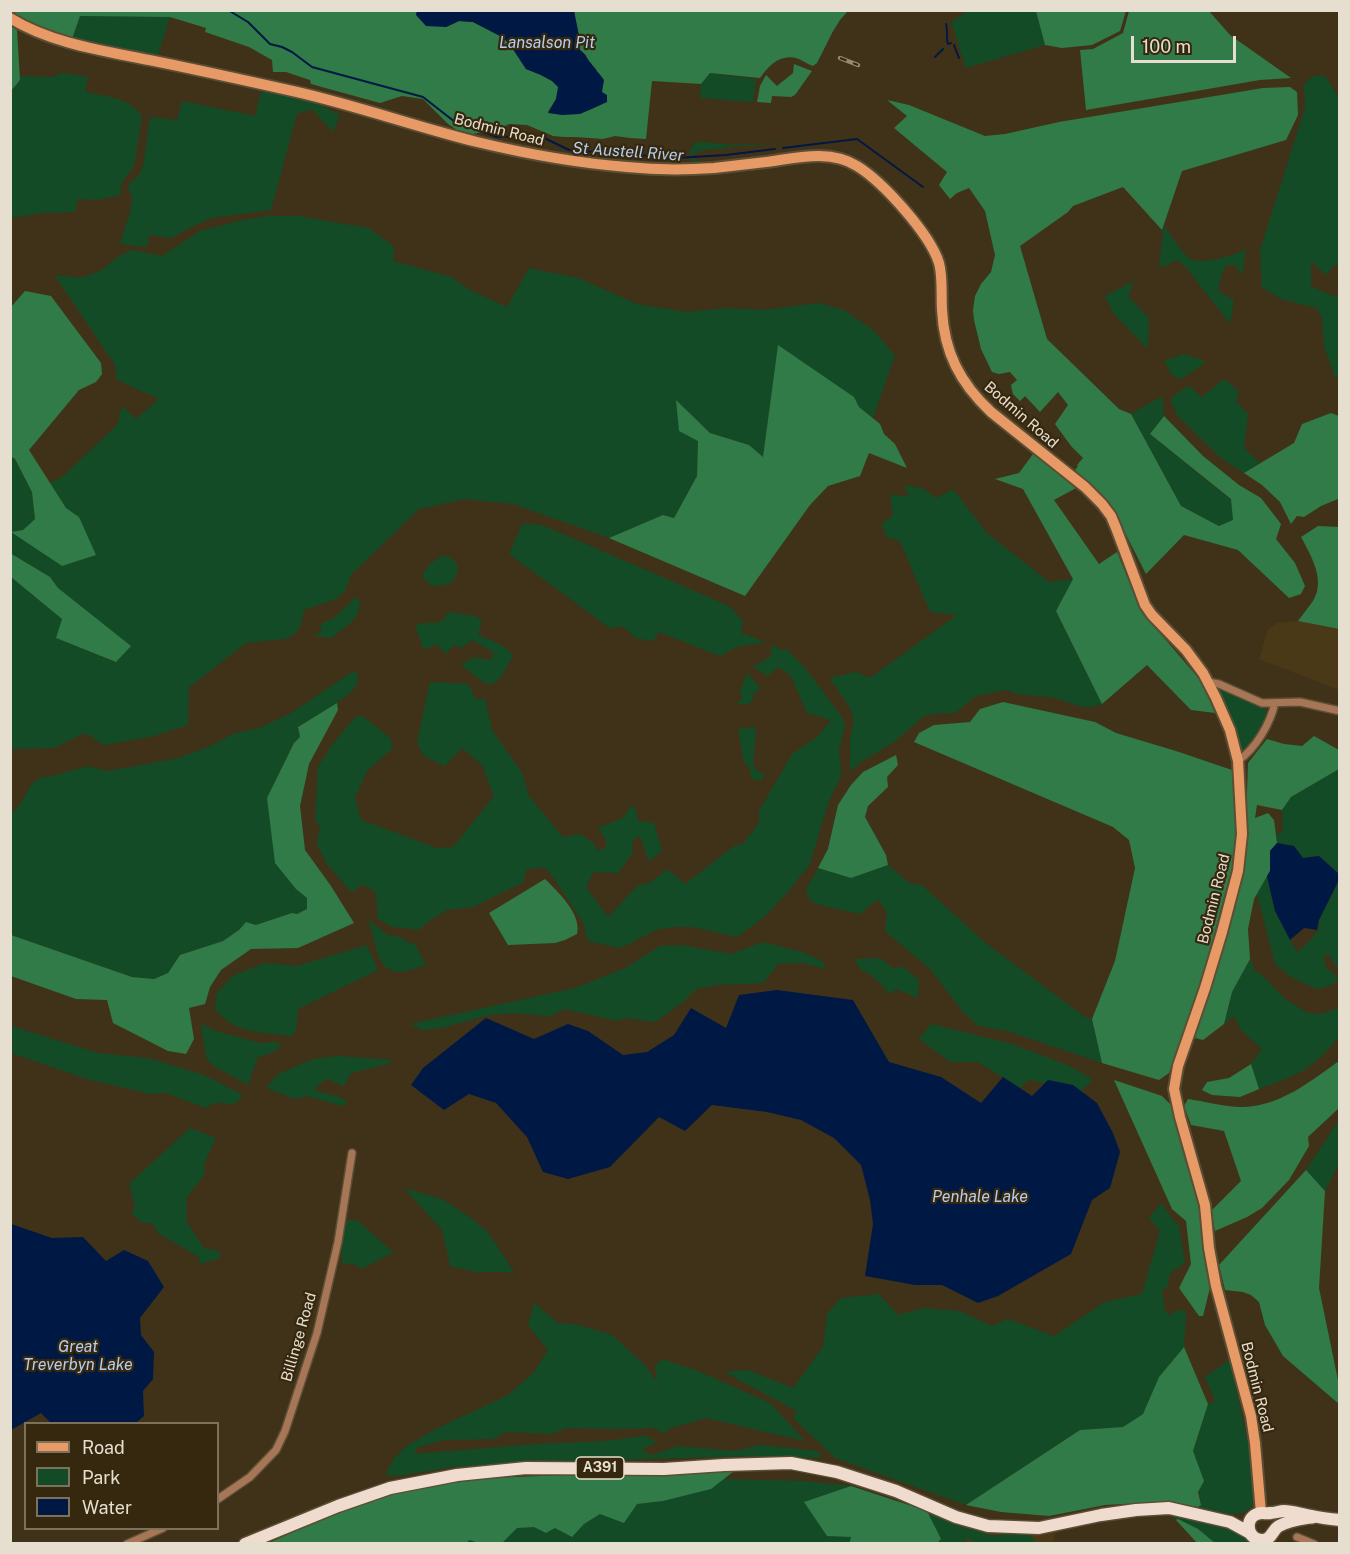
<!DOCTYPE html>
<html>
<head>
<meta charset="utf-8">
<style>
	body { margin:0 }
	#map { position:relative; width:1350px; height:1554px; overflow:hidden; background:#403218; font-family:"Public Sans",sans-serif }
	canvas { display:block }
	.frame { position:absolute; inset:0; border:12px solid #e6decf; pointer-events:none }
	.legend { position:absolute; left:24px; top:1422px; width:195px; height:108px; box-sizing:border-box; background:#35280e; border:2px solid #7c715b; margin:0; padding:8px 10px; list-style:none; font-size:18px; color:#e6decf }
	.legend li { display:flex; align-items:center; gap:12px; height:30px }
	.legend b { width:30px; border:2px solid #7c715b }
	.scale { position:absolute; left:1131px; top:36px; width:105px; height:27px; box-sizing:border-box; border:3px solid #e6decf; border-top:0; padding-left:8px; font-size:18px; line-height:21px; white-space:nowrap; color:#e6decf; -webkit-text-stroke:4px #35280e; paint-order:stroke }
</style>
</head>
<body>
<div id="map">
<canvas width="1350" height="1554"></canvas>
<div class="frame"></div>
<ul class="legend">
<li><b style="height:8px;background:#e89a66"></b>Road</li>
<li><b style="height:16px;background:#134b26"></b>Park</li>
<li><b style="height:16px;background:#001944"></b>Water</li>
</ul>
<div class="scale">100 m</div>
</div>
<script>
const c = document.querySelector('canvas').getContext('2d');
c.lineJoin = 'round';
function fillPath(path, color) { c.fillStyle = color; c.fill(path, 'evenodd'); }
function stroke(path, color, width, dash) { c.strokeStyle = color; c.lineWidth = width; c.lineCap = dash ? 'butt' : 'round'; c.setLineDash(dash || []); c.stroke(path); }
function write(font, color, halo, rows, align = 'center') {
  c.font = font + ' "Public Sans",sans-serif'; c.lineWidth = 4.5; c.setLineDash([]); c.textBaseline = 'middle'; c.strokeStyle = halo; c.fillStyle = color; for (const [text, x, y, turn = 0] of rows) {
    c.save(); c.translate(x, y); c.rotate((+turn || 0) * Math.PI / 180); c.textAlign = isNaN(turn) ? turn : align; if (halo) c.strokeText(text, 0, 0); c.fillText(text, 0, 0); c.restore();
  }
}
const built = new Path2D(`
	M 1298,621 L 1339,629 L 1339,690 L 1259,659 L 1268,629 L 1277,623 Z
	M 988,1526 L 1039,1528 L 1056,1531 L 1053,1543 L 965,1544 L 969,1531 Z`);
const green = new Path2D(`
	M 968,11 L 1036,11 L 1045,45 L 966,68 L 951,22 Z
	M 80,16 L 170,17 L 158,55 L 72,39 Z
	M 63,73 L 88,77 L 85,92 C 105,96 130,98 142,116 L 134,166 L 121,184 L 120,195 L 97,200 L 78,199 L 75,212 L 41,213 L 11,218 L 11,91 L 20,80 L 19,76 L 53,77 Z
	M 710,73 L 756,79 L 753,102 L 700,98 L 701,84 Z
	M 1313,76 L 1325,76 L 1338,96 L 1339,111 L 1339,265 L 1336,264 L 1326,275 L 1311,261 L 1311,287 L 1334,296 L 1339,294 L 1339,379 L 1335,376 L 1324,346 L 1322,317 L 1317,308 L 1284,300 L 1262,288 L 1260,250 L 1305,108 L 1304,84 Z
	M 262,88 L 304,97 L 340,115 L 333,132 L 312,109 L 297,114 L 271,210 L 212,218 L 187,229 L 172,238 L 149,235 L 147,247 L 120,244 L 131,209 L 132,197 L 128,188 L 129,184 L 139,175 L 143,166 L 150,117 L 177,120 L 182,101 L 255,116 Z
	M 779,140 L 761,146 L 732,146 L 731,149 C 718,149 703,147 693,155 L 694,159 L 705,164 L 695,164 L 690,158 L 691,148 L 696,142 L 727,144 L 726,147 L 730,147 L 730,144 L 761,145 Z
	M 267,216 L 298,216 L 369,228 L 394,247 L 393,261 L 451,277 L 470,290 L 507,307 L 529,268 L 578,278 L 637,304 L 686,312 L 727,308 L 765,310 L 819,303 L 844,310 L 872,329 L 895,355 L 873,418 L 859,407 L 854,397 L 778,346 L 763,458 L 749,445 L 710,433 L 676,401 L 698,441 L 697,476 L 674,518 L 663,515 L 609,538 L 513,504 L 464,499 L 419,509 L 351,575 L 345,591 L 336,599 L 304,610 L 301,625 L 295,634 L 285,639 L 246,643 L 187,689 L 189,691 L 188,725 L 150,737 L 104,745 L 85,733 L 54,748 L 14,749 L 11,751 L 11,577 L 63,619 L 56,638 L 115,662 L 50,577 L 10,553 L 11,456 L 15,459 L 32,492 L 35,519 L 23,530 L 12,532 L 62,566 L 95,555 L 79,517 L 66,508 L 50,483 L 62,477 L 118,424 L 120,411 L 124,407 L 136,419 L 159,399 L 117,380 L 115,365 L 56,277 L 57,275 L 81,278 L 102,270 L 119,256 L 132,250 L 162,256 L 200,231 L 238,221 Z
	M 1164,225 C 1171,235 1178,248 1187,256 C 1198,268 1232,255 1246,250 L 1242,275 L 1235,265 L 1226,265 L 1220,279 L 1218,291 L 1234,300 L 1230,324 L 1185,266 L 1178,260 L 1165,266 L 1159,266 Z
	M 1134,281 L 1128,296 L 1149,318 L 1148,349 L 1114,314 L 1105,296 Z
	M 1184,354 L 1200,359 L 1205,363 L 1181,379 L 1172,375 L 1164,361 Z
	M 1224,379 L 1239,391 L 1236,401 L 1248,414 L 1244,448 L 1260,463 L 1244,473 L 1221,458 L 1177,415 L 1171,401 L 1174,395 L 1189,386 L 1202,397 Z
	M 1162,396 L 1164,416 L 1150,434 L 1231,500 L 1233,520 L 1219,526 L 1181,506 L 1131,414 Z
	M 903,485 L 922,488 L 937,498 L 953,489 L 987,533 L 1049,582 L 1073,579 L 1056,611 L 1102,704 C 1082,712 1072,702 1055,698 C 1038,694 1022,698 1007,690 L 976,696 L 955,713 L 941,713 L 924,716 L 894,742 L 864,760 L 850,771 L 850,740 L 854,720 L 850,708 L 830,678 L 856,672 L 870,678 L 957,615 L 930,612 L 900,541 L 886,537 L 882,524 L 893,515 L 890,495 L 909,496 Z
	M 522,524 L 542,525 L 729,606 L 743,621 L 741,633 L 766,642 L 737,647 L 720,656 L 659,632 L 653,641 L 636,638 L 622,626 L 611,629 L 509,554 Z
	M 441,556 L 450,557 L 458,565 C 457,584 448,587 430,585 L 422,576 L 430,564 Z
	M 356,597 L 360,603 C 358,623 345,625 332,638 L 313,636 L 322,631 L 320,624 L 334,618 Z
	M 448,612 L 475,616 L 482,621 L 478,635 C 491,640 505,644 513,656 L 501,677 L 491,685 L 483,682 L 461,665 L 474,657 L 491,660 L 494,653 L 472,640 L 461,648 L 454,645 L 446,654 L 436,644 L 424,650 L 415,626 C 430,618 440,630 448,612 Z
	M 772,644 L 780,650 L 786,649 L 806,669 L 842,717 L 845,726 L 839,749 L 841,776 L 828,803 L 810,864 L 787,893 L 764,917 L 737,937 L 692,927 L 673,927 L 656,930 L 627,945 L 618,948 L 588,941 L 583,923 L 549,871 L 542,867 L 526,870 L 524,882 L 473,907 L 447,910 L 426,923 L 419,930 L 392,927 L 378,919 L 376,894 L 367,886 L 359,886 L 352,893 L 327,864 L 317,845 L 320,825 L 315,822 L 318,767 L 332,745 L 355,717 L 363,716 L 391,739 L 392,749 L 367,771 L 355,798 L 361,820 L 437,848 L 453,847 L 494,796 L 482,765 L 462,748 L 444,766 L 423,755 L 417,742 L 430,682 L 468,684 L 476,699 L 485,699 L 492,730 L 522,773 L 529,796 L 563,837 L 580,834 L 594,843 L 597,851 L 606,847 L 606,840 L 598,828 L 623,818 L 631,806 L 635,807 L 638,821 L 654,823 L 662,850 L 649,862 L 640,836 L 633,840 L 632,854 L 618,873 L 593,872 L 586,887 L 608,917 L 637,886 L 651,882 L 667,869 L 685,884 L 734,846 L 743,844 L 759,823 L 759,811 L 792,754 L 818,736 L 831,720 L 807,713 L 791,676 L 778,667 L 768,676 L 753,667 L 771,656 Z
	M 352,672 L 357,673 C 358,678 358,683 355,687 C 345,701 313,717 298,727 L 300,737 L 294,743 L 267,798 L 296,889 L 307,898 L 307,909 L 297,914 L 292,913 L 256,925 L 246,922 L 239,930 L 223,941 L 180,955 L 168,973 L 154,979 L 132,977 L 11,935 L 11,814 C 14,811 18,807 21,803 C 29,791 31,776 49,777 L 88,766 L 107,771 L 175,759 L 208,747 L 235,733 L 259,728 L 291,713 Z
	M 747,673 L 761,689 L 754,692 L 753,699 L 749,704 L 737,704 L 742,698 L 740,691 Z
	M 1214,683 L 1256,701 L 1266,710 C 1267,722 1251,743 1242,751 L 1240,749 Z
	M 756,727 L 753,764 L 757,770 L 765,775 L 760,781 L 752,779 L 749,767 L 744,762 L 738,729 Z
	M 1339,769 L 1339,874 L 1319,856 L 1303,858 L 1294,846 L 1277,843 L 1276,835 L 1283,830 L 1282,810 L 1291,797 Z
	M 888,865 L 909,883 L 922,885 L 983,941 L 1085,1017 L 1092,1019 L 1102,1063 L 1007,1031 L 978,1026 L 963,1012 L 930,969 L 885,931 L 887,913 L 878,899 L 860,914 L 824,906 L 810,901 L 806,890 L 818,868 L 851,878 Z
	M 1267,876 L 1275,911 L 1297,952 L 1305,946 L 1319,929 L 1319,920 L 1339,880 L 1339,969 L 1337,968 L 1329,955 L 1323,955 L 1326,968 L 1338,977 L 1335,983 L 1320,989 L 1314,988 L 1291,977 L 1275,964 L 1257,894 Z
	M 367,919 L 388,935 L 400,937 L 407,942 L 415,944 L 426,965 C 418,967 407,972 399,972 C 377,970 377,948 372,932 C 371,928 369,923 367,919 Z
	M 763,942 L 802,952 L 822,961 L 826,969 L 803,963 L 778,964 L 763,983 L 718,985 L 696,989 L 682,1003 L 655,1022 L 627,1018 L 617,1021 L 565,1009 L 550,1016 L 512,1013 L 490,1015 L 442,1028 L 423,1030 L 410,1024 L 575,988 L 625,968 L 660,946 L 682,945 L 731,954 Z
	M 367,945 L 378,970 L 298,1009 L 296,1030 L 292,1036 C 273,1034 251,1033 234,1025 C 226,1021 221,1015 215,1009 L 217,993 L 232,976 L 265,963 L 297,966 Z
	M 880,958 L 894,969 L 902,966 L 919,980 L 918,998 L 896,989 L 890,994 L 875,978 L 859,968 L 855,959 Z
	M 1250,959 L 1255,971 L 1262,975 L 1286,1000 L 1308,1013 L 1321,1014 L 1339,1008 L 1339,1036 C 1330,1048 1317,1062 1304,1070 C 1290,1078 1274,1083 1259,1089 L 1251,1064 L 1262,1049 L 1241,1030 L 1234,1016 L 1224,1024 L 1232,992 Z
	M 201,1024 L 216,1031 L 259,1043 L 275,1042 L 282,1045 L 272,1053 L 258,1057 L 248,1085 L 212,1065 L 206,1057 Z
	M 931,1024 L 1012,1044 L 1070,1066 L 1093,1080 L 1081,1091 L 1073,1085 L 1048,1080 L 1045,1083 L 1029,1080 L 1020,1088 L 978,1062 L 950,1062 L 919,1039 Z
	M 11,1026 L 98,1053 L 148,1058 L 204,1075 L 243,1095 C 229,1112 230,1101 216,1103 C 215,1103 207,1107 206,1108 L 166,1093 L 151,1094 L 90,1080 L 11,1053 Z
	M 339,1056 L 392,1060 L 388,1064 L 351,1073 L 344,1086 L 326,1079 L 314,1089 C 324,1096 339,1093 347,1102 L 343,1106 L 307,1096 L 295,1099 L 266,1088 L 278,1074 L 314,1059 Z
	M 1339,1120 L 1339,1163 L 1325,1191 L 1306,1170 Z
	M 190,1128 L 216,1138 L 204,1164 L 205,1174 L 187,1197 L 186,1221 L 204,1248 L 219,1251 L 220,1258 L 200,1264 L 199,1257 L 158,1233 L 153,1223 L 143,1223 L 132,1214 L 135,1206 L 129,1184 Z
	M 404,1188 L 442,1199 L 467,1215 L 488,1232 L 514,1272 L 477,1272 L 450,1266 L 442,1230 Z
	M 1161,1203 L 1174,1221 L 1179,1226 L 1185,1263 L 1170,1273 L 1168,1285 L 1162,1291 L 1165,1311 L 1171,1316 L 1175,1311 L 1184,1310 L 1186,1315 L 1184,1347 L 1159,1377 L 1143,1414 L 1123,1427 L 1080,1430 L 966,1505 L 835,1458 L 793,1418 L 797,1411 L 724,1372 L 748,1370 L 793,1388 L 823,1347 L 827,1314 L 841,1298 L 879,1294 L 898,1315 L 924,1308 L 960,1311 L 992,1326 L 1008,1319 L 1054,1336 L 1105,1302 L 1142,1294 L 1160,1231 L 1149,1218 Z
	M 357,1220 L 393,1252 L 362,1269 L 352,1263 L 343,1265 L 341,1248 L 345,1221 Z
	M 534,1303 L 558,1323 L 575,1324 L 612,1335 L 645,1365 L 657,1382 L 655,1366 L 662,1359 L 698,1371 L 770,1403 L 805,1441 L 706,1418 L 668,1429 L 664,1434 L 655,1428 L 613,1429 L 567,1428 L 552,1434 L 505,1432 L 494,1439 L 443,1440 L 418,1447 L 415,1454 L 536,1444 L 605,1441 L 644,1436 L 657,1441 L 641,1451 L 653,1455 L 678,1446 L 735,1451 L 760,1445 L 818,1451 L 822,1458 L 752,1456 L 516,1463 L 453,1467 L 400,1476 L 385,1475 L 394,1458 L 408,1445 L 438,1428 L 508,1395 L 534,1372 L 548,1350 L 528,1325 Z
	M 1228,1361 L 1230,1361 L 1254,1472 C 1254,1483 1257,1497 1252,1506 C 1243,1521 1211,1510 1198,1507 L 1201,1504 L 1193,1452 L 1208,1404 L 1215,1401 L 1205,1377 Z
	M 729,1479 L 804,1481 L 851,1486 L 927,1511 L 963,1528 L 963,1525 C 972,1527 981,1533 990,1535 C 1004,1537 1024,1527 1035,1540 L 1035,1544 L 975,1543 L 967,1538 L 965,1544 L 311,1544 L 586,1488 Z
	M 1173,1512 C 1204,1517 1228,1517 1249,1543 L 1215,1543 L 1198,1529 L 1182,1521 L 1176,1520 L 1173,1517 Z`);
const forest = new Path2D(`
	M 10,11 L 417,11 L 417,15 L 446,27 L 459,21 L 473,22 L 500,36 L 509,43 L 526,69 L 541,75 L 552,81 L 559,87 L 556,99 L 548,112 C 574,117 584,114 607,101 L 602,92 L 596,69 L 588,61 L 586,55 L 580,50 L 580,41 L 574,11 L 848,11 L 840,20 L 832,33 L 817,63 L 813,66 C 807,64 802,60 796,58 C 780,54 768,66 760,78 L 710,73 L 701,84 L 652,81 L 646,139 L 630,138 L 615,136 L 603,139 L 576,137 L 564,137 L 553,136 L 527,125 L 509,124 L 503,127 L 473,134 L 457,130 L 448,124 L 423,99 L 402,96 L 380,103 L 311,84 L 310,80 L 286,72 L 273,72 L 272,60 L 249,47 L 205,32 L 206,28 L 170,17 L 80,16 L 72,39 L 43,29 L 11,13 Z
	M 1036,11 L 1036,10 L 1126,11 L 1120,31 L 1092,45 L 1062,48 L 1045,45 Z
	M 1129,11 L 1209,11 L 1230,35 L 1291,78 L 1260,80 L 1086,110 L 1080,50 L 1093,49 L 1123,33 Z
	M 11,26 L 17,30 L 20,80 L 11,91 Z
	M 794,64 L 812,71 L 795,95 L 791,97 L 772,96 L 771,103 L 757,102 L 760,86 L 766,75 L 777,86 L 793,73 Z
	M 1290,87 L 1297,92 L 1298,115 L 1286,140 L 1182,171 L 1162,230 L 1123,187 L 1073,206 L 1068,212 L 1020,246 L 1047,339 L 1119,409 L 1131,414 L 1181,506 L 1219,526 L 1233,520 L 1231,499 L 1150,434 L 1164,416 L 1203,456 L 1239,485 L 1261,498 L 1281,524 L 1276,539 L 1295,563 L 1305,586 L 1301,594 L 1289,598 L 1238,550 L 1184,535 L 1146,574 L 1120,523 L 1101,496 L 1075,470 L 1078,466 L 1077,465 L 1083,458 L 1071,446 L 1055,424 L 1068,405 L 1058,392 L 1040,412 L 1025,396 L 1020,401 L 1013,394 L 1011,385 L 1017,380 L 1010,372 L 999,374 L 992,372 L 981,349 L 974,320 L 973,310 L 975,296 L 981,284 L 991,272 L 995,255 L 985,211 L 969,188 L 957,193 L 950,199 L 939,185 L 947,172 L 894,128 L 907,116 L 887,100 L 909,105 L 985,136 L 1005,134 L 1059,122 L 1263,88 Z
	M 25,291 L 51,296 L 101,363 L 102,374 L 96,382 L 79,390 L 29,450 L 66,508 L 79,517 L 96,555 L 62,566 L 11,532 L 23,530 L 35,519 L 32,492 L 15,459 L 10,456 L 11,307 Z
	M 778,345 L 854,397 L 859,407 L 880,424 L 884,434 L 895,444 L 907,468 L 869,453 L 860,476 L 828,486 L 810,505 L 745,596 L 609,538 L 663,515 L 674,518 L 697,476 L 698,441 L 679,431 L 676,400 L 710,433 L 749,445 L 763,457 Z
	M 1331,413 L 1339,416 L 1339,501 L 1338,499 L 1321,506 L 1304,517 L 1297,516 L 1291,524 L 1280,502 L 1262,485 L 1244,473 L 1294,443 L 1302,424 Z
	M 1033,454 L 1078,487 L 1054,500 L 1099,564 L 1117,552 L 1141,611 L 1201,681 L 1215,713 L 1191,710 L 1147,665 L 1102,704 L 1056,611 L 1073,579 L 1023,489 L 995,479 L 1019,473 Z
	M 1318,526 L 1339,527 L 1339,629 L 1298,621 C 1303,614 1308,608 1313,601 C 1326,580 1311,556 1301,537 Z
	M 10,553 L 50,577 L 58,588 L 131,646 L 116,662 L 56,638 L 62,619 L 11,577 Z
	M 1003,702 L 1095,722 L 1116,733 L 1176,751 L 1235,771 L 1236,853 L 1196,1001 L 1169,1073 L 1159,1080 L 1102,1063 L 1092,1019 L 1115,961 L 1135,868 L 1129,840 L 1113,827 L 914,742 L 919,733 L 934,725 L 970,722 L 980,709 Z
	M 337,703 L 338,710 L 309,764 L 300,806 L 305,850 L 331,886 L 354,923 L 298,948 L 251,949 L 221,970 L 210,987 L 205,1004 L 189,1008 L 194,1039 L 186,1054 L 168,1051 L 113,1023 L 107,1000 L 76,999 L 11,976 L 11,935 L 132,977 L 154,979 L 168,973 L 180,955 L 223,941 L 239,930 L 246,922 L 256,925 L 292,913 L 297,914 L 307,909 L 307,898 L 296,889 L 275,863 L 267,798 L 294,743 L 300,737 L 298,727 Z
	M 1314,736 L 1339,750 L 1339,769 L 1291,797 L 1282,810 L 1257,805 L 1255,818 L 1268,813 L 1274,820 L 1277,843 L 1270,851 L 1270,871 L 1254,899 L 1248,929 L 1250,959 L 1232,992 L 1224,1024 L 1203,1040 L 1195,1038 L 1228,925 L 1246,821 L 1248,763 L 1267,739 L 1284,744 L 1302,746 Z
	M 896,755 L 898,765 L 887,777 L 888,787 L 868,806 L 865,817 L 886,855 L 888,865 L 851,878 L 818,868 L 828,849 L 838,805 L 851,785 L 863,772 Z
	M 545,879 C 558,892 582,914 577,934 L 565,940 L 555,943 L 508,945 L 489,913 Z
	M 1339,1061 L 1339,1108 L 1308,1137 L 1309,1146 L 1289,1180 L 1262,1208 L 1247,1217 L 1215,1231 L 1211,1211 L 1241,1181 L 1224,1131 L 1191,1125 L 1184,1106 L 1188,1099 C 1204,1101 1228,1108 1244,1107 C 1280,1106 1311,1081 1339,1061 Z
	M 1251,1064 L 1259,1089 L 1240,1097 L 1212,1095 L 1202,1090 L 1207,1082 L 1229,1078 Z
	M 1114,1080 L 1162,1096 L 1172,1106 L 1198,1202 L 1213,1283 L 1211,1284 L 1203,1316 L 1199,1316 L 1179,1288 L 1191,1264 L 1186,1221 L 1172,1209 Z
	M 1306,1170 L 1325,1191 L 1319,1288 L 1339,1385 L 1339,1404 L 1283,1356 L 1265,1325 L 1259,1302 L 1251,1295 L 1243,1292 L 1225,1290 L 1219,1265 Z
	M 1184,1347 L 1208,1404 L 1193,1451 L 1204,1481 L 1198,1492 L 1201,1505 L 1198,1507 L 1161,1502 L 1105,1505 L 1049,1516 L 1001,1512 L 966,1505 L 1080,1430 L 1123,1427 L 1143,1414 L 1159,1377 Z
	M 738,1468 L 711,1489 L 663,1501 L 637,1504 L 624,1523 L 600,1514 L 584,1524 L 572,1537 L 555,1528 L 546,1533 L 534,1527 L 517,1528 L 502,1543 L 478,1543 L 470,1540 L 464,1544 L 267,1544 L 328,1516 L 395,1492 L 465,1479 Z
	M 851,1486 L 927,1511 L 941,1539 L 936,1544 L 849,1544 L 851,1537 L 827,1536 L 804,1502 Z
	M 1178,1519 L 1198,1529 L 1215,1543 L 1197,1543 L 1176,1520 Z`);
const water = new Path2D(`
	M 417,10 L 574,11 L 580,41 L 580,50 C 585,54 586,57 590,62 C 594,68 599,73 604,80 L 602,92 L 607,95 L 607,102 L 580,114 L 562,115 L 548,113 L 556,99 L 558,87 L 552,81 L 541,75 L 526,69 L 509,43 L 500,36 L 473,22 L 459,21 L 446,27 L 426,26 L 416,15 Z
	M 1277,843 L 1294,846 L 1303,858 L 1319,856 L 1339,874 L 1339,880 L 1319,920 L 1317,930 L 1304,928 L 1290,940 L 1275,911 L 1267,876 L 1270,871 L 1270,851 Z
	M 777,990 L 853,1000 L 889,1062 L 941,1077 L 981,1103 L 1003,1077 L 1032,1096 L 1048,1080 L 1073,1085 L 1097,1103 L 1113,1133 L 1120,1152 L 1110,1188 L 1092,1200 L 1071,1254 L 998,1296 L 978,1303 L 942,1285 L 915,1285 L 865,1276 L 873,1224 L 870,1200 L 861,1165 L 834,1138 L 801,1120 L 767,1112 L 712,1105 L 685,1131 L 659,1117 L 610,1167 L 568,1179 L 543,1172 L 527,1137 L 496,1103 L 469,1094 L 444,1110 L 411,1085 L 423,1068 L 486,1018 L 534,1039 L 568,1024 L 588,1031 L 623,1055 L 647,1052 L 674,1035 L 691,1008 L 726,1028 L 739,995 Z
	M 11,1224 L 52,1238 L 83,1237 L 106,1261 L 124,1250 L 148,1261 L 164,1287 L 140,1318 L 141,1335 L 154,1352 L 153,1379 L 143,1391 L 144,1416 L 136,1423 L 51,1423 L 41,1413 L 11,1430 Z`);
const stream = new Path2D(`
	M 228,10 L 248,22 L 270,44 L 282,47 L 292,52 L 312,67 L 423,97 L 455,122 L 497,137 L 540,136 L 569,150 L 676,158 L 726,155 L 775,149
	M 946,24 C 948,31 946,38 948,44 L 951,43
	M 954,45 L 959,58
	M 935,57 L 943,49
	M 783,148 L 857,139 L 923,187`);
const minor = new Path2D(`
	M 1208,682 L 1219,684 L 1262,703 L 1300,702 L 1340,711
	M 1238,761 C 1256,748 1270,724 1275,703
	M 218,1499 L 250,1477 L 276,1450 L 285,1431 L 317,1333 L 338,1242 L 352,1153
	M 1297,1537 L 1314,1544
	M 127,1544 L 163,1528`);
const secondary = new Path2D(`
	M 10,18 C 50,43 104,51 149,60 C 199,70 248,81 297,92 C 358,106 417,127 477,142 C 527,154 576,163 627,167 C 656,170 685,170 714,168 C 731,166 749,164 766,162 C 796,158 830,149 857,166 C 883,182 930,234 939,263 C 943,278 941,294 942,310 C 944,352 960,383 991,412 L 1085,487 L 1102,504 L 1111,516 L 1116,528 L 1145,605 L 1152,615 L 1186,650 L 1203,673 L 1216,698 L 1230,730 L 1238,761 L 1242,834 L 1238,871 L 1222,932 L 1205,988 L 1178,1066 L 1174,1089 L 1180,1117 L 1205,1205 L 1209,1248 L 1216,1286 L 1251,1416 L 1255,1443 L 1261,1513`);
const trunk = new Path2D(`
	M 1314,1517 C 1302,1519 1290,1520 1279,1526 C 1272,1530 1272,1540 1262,1540 C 1247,1540 1244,1519 1257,1514 C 1262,1512 1266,1514 1271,1513 C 1275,1513 1280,1511 1284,1511 C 1293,1511 1303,1515 1312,1516 C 1321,1518 1330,1519 1340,1520
	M 245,1544 L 338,1506 L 390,1488 L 457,1475 L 526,1468 L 664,1469 L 724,1465 L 791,1463 L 837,1472 L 896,1491 L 956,1517 L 988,1526 L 1039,1528 L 1101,1515 L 1136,1510 L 1169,1508 L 1230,1522 L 1250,1533`);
const rail = new Path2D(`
	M 840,58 L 858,65`);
const shields = [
	[600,1468,48]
];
const shieldNames = [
	["A391",600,1468]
];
const streetNames = [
	["Bodmin Road",499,130,14],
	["Bodmin Road",1021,415,41],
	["Bodmin Road",1214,899,-76],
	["Billinge Road",299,1337,-74],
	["Bodmin Road",1257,1387,76]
];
const waterNames = [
	["Lansalson Pit",547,43],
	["St Austell River",628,152,4],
	["Penhale Lake",980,1197],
	["Great",78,1347],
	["Treverbyn Lake",78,1365]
];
fillPath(built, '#4a3917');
fillPath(green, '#134b26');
fillPath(forest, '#307b47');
fillPath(water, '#001944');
stroke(stream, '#001944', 2);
stroke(minor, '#5b4e35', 10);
stroke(secondary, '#5b4e35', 14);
stroke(trunk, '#5b4e35', 15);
stroke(minor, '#a77656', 7);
stroke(secondary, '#e89a66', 10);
stroke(trunk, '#f0dccf', 12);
stroke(rail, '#958a76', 4.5);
stroke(rail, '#35280e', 2, [7]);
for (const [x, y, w] of shields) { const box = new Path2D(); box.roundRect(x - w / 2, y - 11, w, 22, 4.5); c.fillStyle = '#35280e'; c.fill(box); stroke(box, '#e6decf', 1.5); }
write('bold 14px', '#e6decf', null, shieldNames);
write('15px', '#e6decf', '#35280e', streetNames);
write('italic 16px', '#b5cdf0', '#35280e', waterNames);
</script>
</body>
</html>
